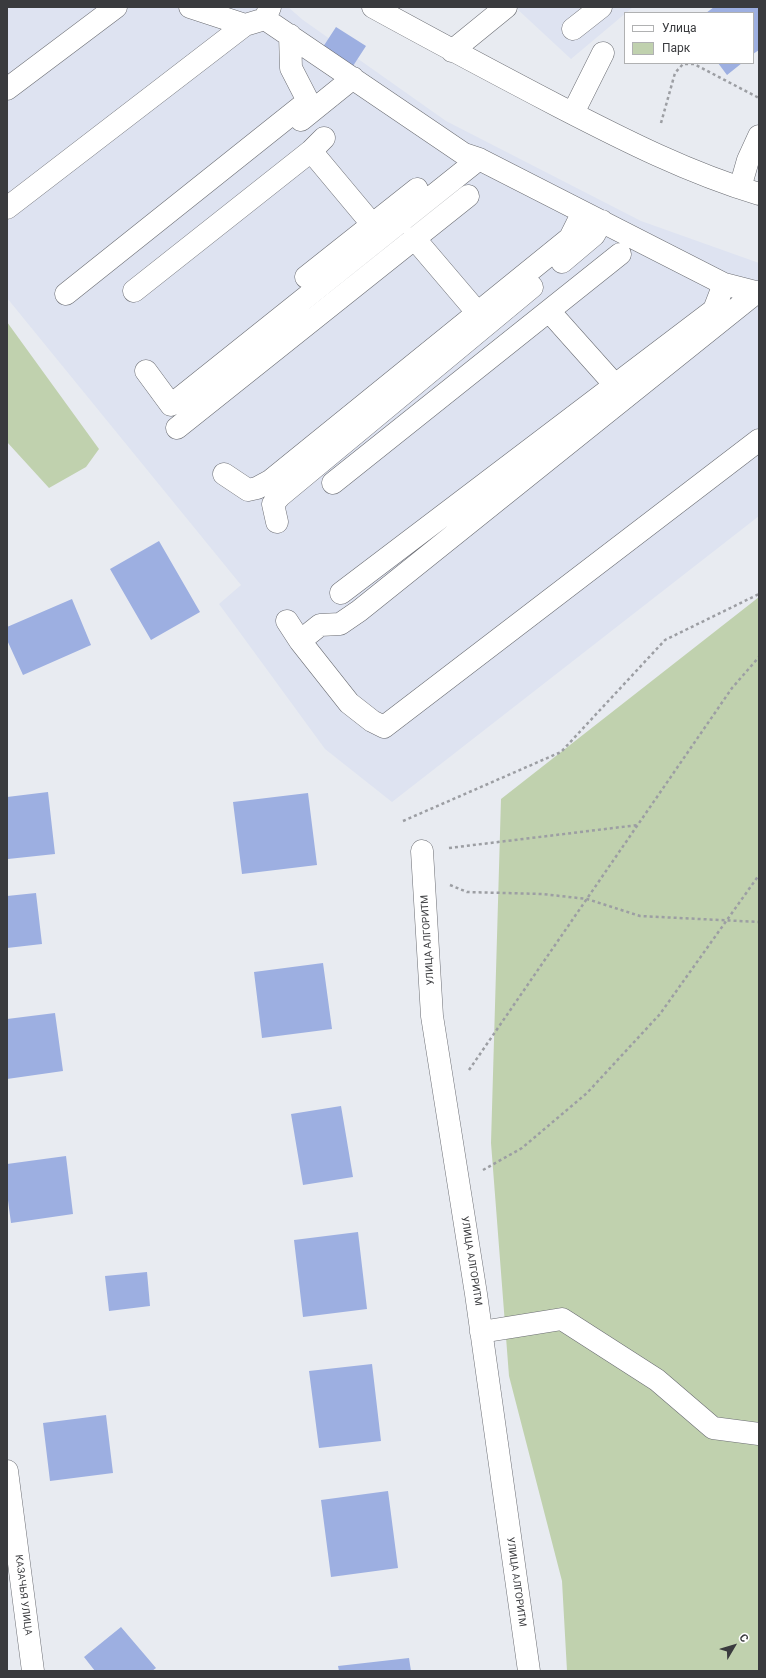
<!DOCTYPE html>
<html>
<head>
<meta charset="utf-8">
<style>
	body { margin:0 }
	#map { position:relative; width:766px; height:1678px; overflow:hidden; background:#e8ebf1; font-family:Roboto,sans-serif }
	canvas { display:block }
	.frame { position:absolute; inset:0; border:8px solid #3a3b3e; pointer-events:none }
	.legend { position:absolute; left:624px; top:12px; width:130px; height:52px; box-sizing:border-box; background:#fff; border:1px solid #b0b1b2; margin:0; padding:5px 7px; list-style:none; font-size:12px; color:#3a3b3e }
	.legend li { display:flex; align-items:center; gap:8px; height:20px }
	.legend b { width:20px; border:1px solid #b0b1b2 }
	.north { position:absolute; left:714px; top:1626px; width:40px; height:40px; -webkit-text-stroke:3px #fff; paint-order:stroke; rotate:52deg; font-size:11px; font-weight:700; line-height:16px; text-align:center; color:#3a3b3e }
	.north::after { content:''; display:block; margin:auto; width:14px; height:18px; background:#3a3b3e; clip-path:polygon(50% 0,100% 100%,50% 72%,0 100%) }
</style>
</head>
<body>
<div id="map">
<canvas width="766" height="1678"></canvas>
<div class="frame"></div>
<ul class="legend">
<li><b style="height:5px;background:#fff"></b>Улица</li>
<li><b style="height:11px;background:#c0d1ae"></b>Парк</li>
</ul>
<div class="north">С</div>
</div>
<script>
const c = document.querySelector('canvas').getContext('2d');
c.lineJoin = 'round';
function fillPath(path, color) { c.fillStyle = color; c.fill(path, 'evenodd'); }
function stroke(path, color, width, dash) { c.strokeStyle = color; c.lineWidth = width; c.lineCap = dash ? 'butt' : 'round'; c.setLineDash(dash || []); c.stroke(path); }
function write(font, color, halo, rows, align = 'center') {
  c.font = font + ' Roboto,sans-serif'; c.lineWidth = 3.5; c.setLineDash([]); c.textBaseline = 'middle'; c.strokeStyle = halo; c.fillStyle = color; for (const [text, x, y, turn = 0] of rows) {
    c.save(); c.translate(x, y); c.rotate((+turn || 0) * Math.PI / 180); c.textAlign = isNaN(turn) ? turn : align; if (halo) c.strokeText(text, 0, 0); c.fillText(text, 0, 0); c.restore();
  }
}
const built = new Path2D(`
	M 7,7 L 288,7 L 303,20 L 446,121 L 641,221 L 759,263 L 759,516 L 392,802 L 325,749 L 219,604 L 241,585 L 7,298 Z
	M 515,7 L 633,7 L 571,59 Z`);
const green = new Path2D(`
	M 7,322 L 99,449 L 86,467 L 49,488 L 7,442 Z
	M 759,597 L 759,1671 L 567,1671 L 562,1581 L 509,1376 L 491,1143 L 501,799 Z`);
const building = new Path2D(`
	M 714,7 L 759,7 L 759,50 L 753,54 L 753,13 L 706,13 Z
	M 336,27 L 366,46 L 353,66 L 323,47 Z
	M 718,63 L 742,63 L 727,75 Z
	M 159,541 L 200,612 L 151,640 L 110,569 Z
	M 72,599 L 91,645 L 23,675 L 7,640 L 7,627 Z
	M 48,792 L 55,854 L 8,859 L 7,797 Z
	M 308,793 L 317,865 L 242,874 L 233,802 Z
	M 36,893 L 42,944 L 7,948 L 7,896 Z
	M 323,963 L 332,1029 L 262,1038 L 254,972 Z
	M 55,1013 L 63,1071 L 7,1079 L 7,1019 Z
	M 341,1106 L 353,1177 L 303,1185 L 291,1114 Z
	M 66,1156 L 73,1214 L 11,1223 L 7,1193 L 7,1164 Z
	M 358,1232 L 367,1309 L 303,1317 L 294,1240 Z
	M 147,1272 L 150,1306 L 109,1311 L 105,1276 Z
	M 372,1364 L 381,1441 L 319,1448 L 309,1371 Z
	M 106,1415 L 113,1473 L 50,1481 L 43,1423 Z
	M 388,1491 L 398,1568 L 331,1577 L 321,1500 Z
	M 121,1627 L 156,1668 L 152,1671 L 95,1671 L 84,1657 Z
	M 409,1658 L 411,1671 L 339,1671 L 338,1666 Z`);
const path = new Path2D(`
	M 661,123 L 675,73 L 683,64 L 694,64 L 759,98
	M 403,821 L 561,752 L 665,640 L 759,594
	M 449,848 L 638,825
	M 450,885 L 467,892 L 542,894 L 587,899 L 640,916 L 759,922
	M 469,1070 L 732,688 L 759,657
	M 483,1170 L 522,1148 L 587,1093 L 660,1014 L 759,875`);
const minor = new Path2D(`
	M 190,7 L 245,25
	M 270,7 L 265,19 L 464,154 L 479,159 L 724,284 L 759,293
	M 373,7 C 435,41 497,74 560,107 C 624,140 689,173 759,194
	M 573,29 L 601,7
	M 452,51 L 506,7
	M 7,89 L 116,7
	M 573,113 L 603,53
	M 301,120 L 353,78
	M 324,138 L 311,151 L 372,224
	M 740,188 L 748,160 L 759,136
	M 7,208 L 245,25 L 265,19
	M 414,238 L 477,312
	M 562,262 L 594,235 L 602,221
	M 306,277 L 417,189
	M 134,291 L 311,151
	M 66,294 L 308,101 L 291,68 L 290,35
	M 549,311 L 615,385
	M 146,371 L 171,405 L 479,159
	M 177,428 L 468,196
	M 224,474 L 248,490 L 257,488 L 270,481 L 570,238 L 583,212
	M 333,483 L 620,254
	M 277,522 L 273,504 L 280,496 L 532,287
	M 341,593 L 714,310 L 724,284
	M 287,621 L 300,641 L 320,625 L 340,624 L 359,611 L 757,292
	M 300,641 L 349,703 L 372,721 L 384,727 L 759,440
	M 422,851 L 432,1016 L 476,1294 L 529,1671
	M 481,1332 L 562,1319 L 657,1380 L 713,1428 L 759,1434
	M 7,1471 L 33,1671`);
const streetNames = [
	["УЛИЦА АЛГОРИТМ",428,940,-94],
	["УЛИЦА АЛГОРИТМ",471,1261,81],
	["УЛИЦА АЛГОРИТМ",516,1582,82],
	["КАЗАЧЬЯ УЛИЦА",23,1595,83]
];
fillPath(built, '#dee3f1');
fillPath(green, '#c0d1ae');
fillPath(building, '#9dafe1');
stroke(minor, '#6b6d73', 23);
stroke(path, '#9c9ea3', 2.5, [3, 3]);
stroke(minor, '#fff', 22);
write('10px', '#3a3b3e', '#fff', streetNames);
</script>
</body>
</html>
